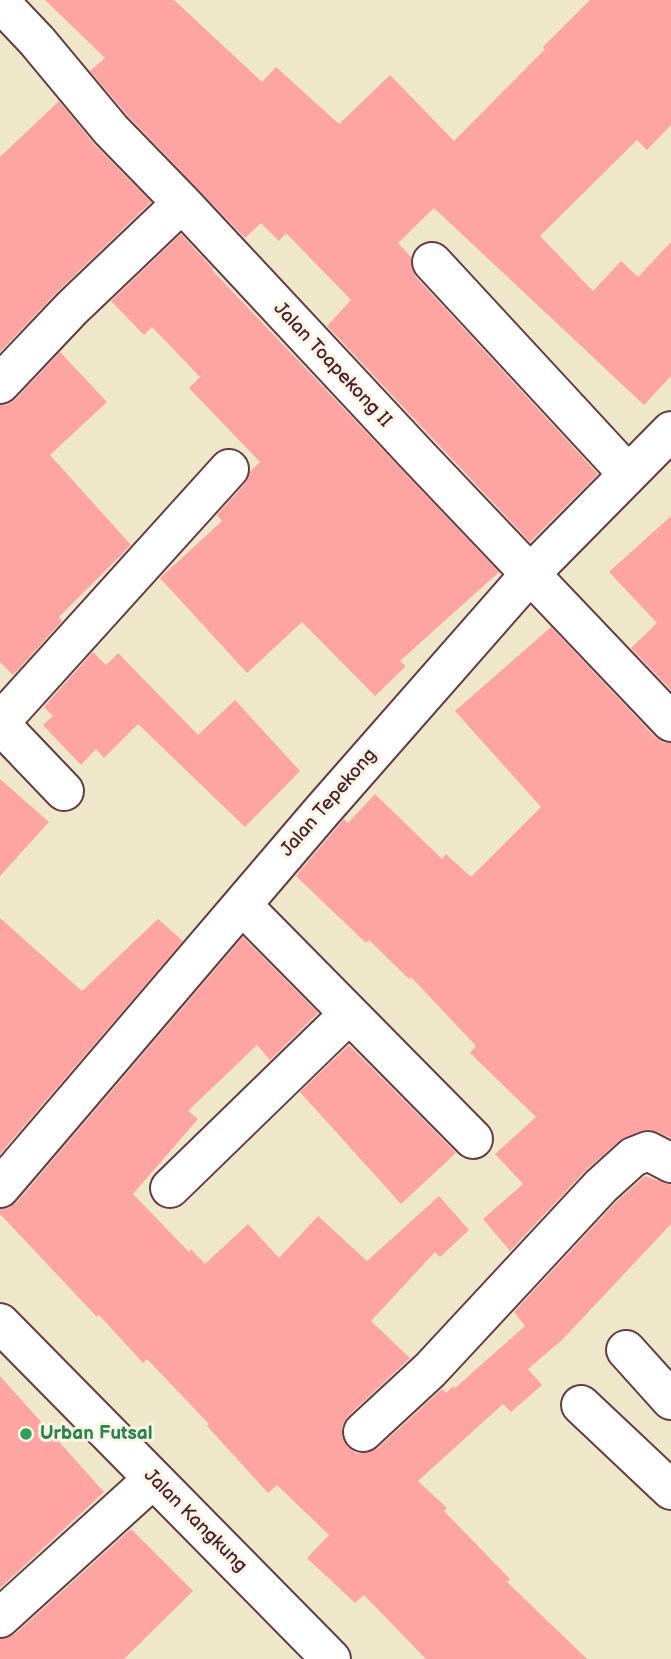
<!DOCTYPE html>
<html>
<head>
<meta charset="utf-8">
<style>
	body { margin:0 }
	canvas { display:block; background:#efe7ca }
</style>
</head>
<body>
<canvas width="671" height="1659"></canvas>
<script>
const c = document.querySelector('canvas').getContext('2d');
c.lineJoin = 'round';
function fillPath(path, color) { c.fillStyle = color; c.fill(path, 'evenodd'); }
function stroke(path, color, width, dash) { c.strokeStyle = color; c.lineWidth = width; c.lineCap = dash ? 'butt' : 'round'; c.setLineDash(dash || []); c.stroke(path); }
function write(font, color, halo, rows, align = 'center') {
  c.font = font + ' "Balsamiq Sans",sans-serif'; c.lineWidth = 6; c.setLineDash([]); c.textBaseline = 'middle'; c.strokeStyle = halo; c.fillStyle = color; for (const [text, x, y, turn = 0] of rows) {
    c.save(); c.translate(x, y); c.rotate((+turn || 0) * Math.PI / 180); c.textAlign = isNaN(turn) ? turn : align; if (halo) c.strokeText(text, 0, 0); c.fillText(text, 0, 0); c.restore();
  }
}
const building = new Path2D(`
	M 45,0 L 174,0 L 262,82 L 276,67 L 339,124 L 390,75 L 454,141 L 545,49 L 543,47 L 590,0 L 671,0 L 671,125 L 647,150 L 637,140 L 540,236 L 593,291 L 621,261 L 638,277 L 671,242 L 671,376 L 644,405 L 434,208 L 398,243 L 411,257 L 411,267 L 416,277 L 598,474 L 530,542 L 327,326 L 351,300 L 286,233 L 279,241 L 261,223 L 245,238 L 127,115 L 90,71 L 105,58 Z
	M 59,101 L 95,145 L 151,202 L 57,292 L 0,352 L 0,157 Z
	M 181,234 L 213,269 L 212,270 L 499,572 L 400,661 L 406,666 L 375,696 L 302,622 L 247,673 L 160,578 L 222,521 L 217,515 L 245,484 L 250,472 L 260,462 L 189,388 L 200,377 L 152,327 L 144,335 L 111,301 Z
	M 60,352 L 107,402 L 50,455 L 131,545 L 59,617 L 62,621 L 13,675 L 0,662 L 0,405 L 7,405 L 16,399 Z
	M 671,516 L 671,690 L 631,648 L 657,623 L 609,572 Z
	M 551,627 L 655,737 L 664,743 L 671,743 L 671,1138 L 649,1129 L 619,1141 L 585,1171 L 510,1251 L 483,1219 L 523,1184 L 495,1154 L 536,1117 L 470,1053 L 476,1046 L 411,977 L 409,979 L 369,940 L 366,943 L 296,876 L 344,819 L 348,823 L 375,794 L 442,859 L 446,854 L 471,877 L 541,807 L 455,711 Z
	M 93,652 L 106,665 L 118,653 L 198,735 L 235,700 L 300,771 L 245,827 L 138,724 L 104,758 L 96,749 L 81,765 L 43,725 L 53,716 L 44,707 Z
	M 0,779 L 49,822 L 0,876 Z
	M 0,918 L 82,991 L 158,919 L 183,941 L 0,1154 Z
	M 243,937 L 318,1013 L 270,1060 L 257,1045 L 188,1111 L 198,1119 L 133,1194 L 189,1252 L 191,1249 L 205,1264 L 248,1224 L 279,1258 L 318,1216 L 367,1261 L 439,1196 L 469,1230 L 440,1257 L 435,1252 L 371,1321 L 410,1358 L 348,1416 L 342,1425 L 342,1437 L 347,1446 L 356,1453 L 367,1453 L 378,1448 L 442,1389 L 446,1393 L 453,1386 L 455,1388 L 525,1326 L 514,1312 L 616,1202 L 645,1176 L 671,1185 L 671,1224 L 562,1340 L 528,1369 L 542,1385 L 511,1412 L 503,1404 L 418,1481 L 447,1508 L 444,1511 L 510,1579 L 507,1582 L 587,1659 L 426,1659 L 364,1595 L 355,1603 L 307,1558 L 329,1535 L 277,1485 L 268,1493 L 207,1426 L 209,1424 L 147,1359 L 143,1363 L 99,1315 L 97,1317 L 0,1214 L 0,1209 L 8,1208 L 17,1202 Z
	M 349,1045 L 456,1153 L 401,1204 L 300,1092 Z
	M 0,1376 L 104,1492 L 0,1588 Z
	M 131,1529 L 193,1591 L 124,1659 L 0,1659 L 0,1639 L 15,1634 Z`);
const minor = new Path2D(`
	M 0,2 L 37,41 L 111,130 L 182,203 L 418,456 L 671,722
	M 432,262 L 628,474
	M 0,384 L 72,308 L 182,203
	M 2,720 L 229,469
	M 0,724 L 64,791
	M 242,905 L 473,1139
	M 0,1188 L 322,811 L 530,574 L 671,431
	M 170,1188 L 348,1015
	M 0,1323 L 331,1659
	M 626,1350 L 671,1400
	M 581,1405 L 671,1490
	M 363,1432 L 430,1370 L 601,1186 L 633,1157 L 648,1151 L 671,1163
	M 0,1618 L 153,1479`);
const markers = [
	[26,1434,7,"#2e9e5b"]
];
const streetNames = [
	["Jalan Toapekong II",332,365,47],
	["Jalan Tepekong",329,803,-49],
	["Jalan Kangkung",195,1521,45]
];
const leisureNames = [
	["Urban Futsal",40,1434]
];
fillPath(building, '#fea4a2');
stroke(minor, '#633d43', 42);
stroke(minor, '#fff', 38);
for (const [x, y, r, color] of markers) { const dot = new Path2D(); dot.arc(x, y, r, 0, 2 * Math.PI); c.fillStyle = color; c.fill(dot); stroke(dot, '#fcf5e5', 2.5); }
write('19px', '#4a1f2b', '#fcf5e5', streetNames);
write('bold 19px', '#27864d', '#fcf5e5', leisureNames, 'left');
</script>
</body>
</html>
